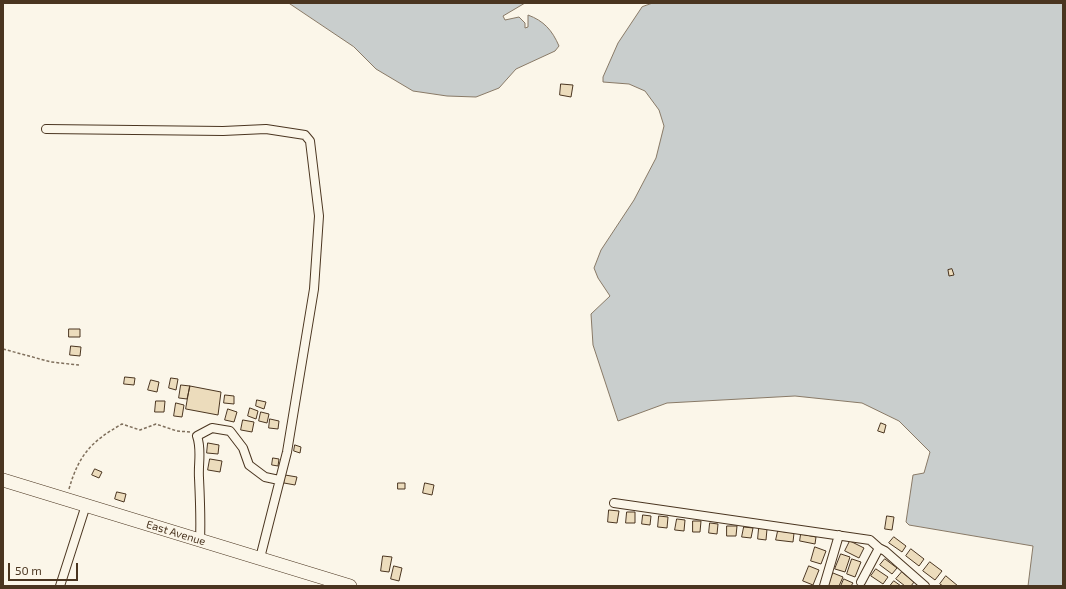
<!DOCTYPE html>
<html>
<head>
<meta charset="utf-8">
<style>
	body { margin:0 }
	#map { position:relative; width:1066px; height:589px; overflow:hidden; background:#fbf6e9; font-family:"Exo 2",sans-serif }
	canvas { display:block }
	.frame { position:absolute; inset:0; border:4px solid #4a3520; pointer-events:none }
	.scale { position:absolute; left:8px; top:563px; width:70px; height:18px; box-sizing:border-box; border:2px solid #4a3520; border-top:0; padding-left:5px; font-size:12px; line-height:14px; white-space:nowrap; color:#4a3520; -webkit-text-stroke:3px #fbf6e9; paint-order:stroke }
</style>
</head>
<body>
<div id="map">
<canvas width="1066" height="589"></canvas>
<div class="frame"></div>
<div class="scale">50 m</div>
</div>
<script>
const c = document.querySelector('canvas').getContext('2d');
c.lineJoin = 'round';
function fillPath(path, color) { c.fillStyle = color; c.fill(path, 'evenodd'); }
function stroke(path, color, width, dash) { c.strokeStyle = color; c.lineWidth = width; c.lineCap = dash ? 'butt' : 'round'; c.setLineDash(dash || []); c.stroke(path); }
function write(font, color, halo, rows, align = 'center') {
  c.font = font + ' "Exo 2",sans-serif'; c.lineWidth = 3; c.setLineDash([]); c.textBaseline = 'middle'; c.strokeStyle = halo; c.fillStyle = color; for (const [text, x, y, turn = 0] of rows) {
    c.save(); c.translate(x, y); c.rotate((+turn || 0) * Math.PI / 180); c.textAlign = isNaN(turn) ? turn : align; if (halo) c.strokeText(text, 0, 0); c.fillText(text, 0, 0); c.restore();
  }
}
const water = new Path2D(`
	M 289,3 L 525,3 L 503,16 L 505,20 L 519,17 L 525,23 L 525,28 L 528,27 L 528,15 C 544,21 552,30 559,46 L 555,51 L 516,69 L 499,88 L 476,97 L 447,96 L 413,91 L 376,69 L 354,47 Z
	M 653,3 L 1063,3 L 1063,586 L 1028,586 L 1033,546 L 909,525 L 906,522 L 913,475 L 924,473 L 930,452 L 899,421 L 862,403 L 795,396 L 667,403 L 618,421 L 593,345 L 591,314 L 610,296 L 598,278 L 594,268 L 601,250 L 634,200 L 656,158 L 664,126 L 659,110 L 645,91 L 629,84 L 603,82 L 603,77 L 618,43 L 642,7 Z`);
const building = new Path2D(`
	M 561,84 L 573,85 L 571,97 L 560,95 Z
	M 952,269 L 954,275 L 949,276 L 948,270 Z
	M 69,329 L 80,329 L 80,337 L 69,337 Z
	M 71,346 L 81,347 L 80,356 L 70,355 Z
	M 125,377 L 135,378 L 134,385 L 124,384 Z
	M 171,378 L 178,379 L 176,390 L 169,388 Z
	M 151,380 L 159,382 L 157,392 L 148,390 Z
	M 181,385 L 190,386 L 187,399 L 179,398 Z
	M 190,386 L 221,392 L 218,415 L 186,409 Z
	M 225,395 L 234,396 L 234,404 L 224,403 Z
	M 257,400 L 266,402 L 264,409 L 256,406 Z
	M 156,401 L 165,401 L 164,412 L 155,412 Z
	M 176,403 L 184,405 L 182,417 L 174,416 Z
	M 250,408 L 258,411 L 256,419 L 248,416 Z
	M 228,409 L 237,412 L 234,422 L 225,420 Z
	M 261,412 L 269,414 L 267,423 L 259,421 Z
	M 270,419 L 279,421 L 278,429 L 269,428 Z
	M 243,420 L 254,422 L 252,432 L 241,430 Z
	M 881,423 L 886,425 L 884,433 L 878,431 Z
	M 208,443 L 219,445 L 218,454 L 207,453 Z
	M 295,445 L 301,447 L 300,453 L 294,451 Z
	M 273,458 L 279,459 L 278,466 L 272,465 Z
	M 210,459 L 222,461 L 220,472 L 208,470 Z
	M 95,469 L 102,472 L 99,478 L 92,475 Z
	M 285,475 L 297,477 L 295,485 L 284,483 Z
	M 398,483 L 405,483 L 405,489 L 398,489 Z
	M 425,483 L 434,485 L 432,495 L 423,493 Z
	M 117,492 L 126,494 L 124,502 L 115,499 Z
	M 609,510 L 619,511 L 617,523 L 608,522 Z
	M 627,512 L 635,512 L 635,523 L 626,523 Z
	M 643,515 L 651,516 L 650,525 L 642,524 Z
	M 659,516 L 668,517 L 667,528 L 658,527 Z
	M 887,516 L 894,517 L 892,530 L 885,529 Z
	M 677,519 L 685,520 L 684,531 L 675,530 Z
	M 693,521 L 701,521 L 700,532 L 693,532 Z
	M 710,523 L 718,524 L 717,534 L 709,533 Z
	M 727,526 L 737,526 L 736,536 L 727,536 Z
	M 744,527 L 753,528 L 751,538 L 742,537 Z
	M 759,528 L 767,529 L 766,540 L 758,539 Z
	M 778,531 L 794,533 L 793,542 L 776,540 Z
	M 801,534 L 816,537 L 815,544 L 800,541 Z
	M 894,537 L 906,546 L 902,552 L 889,543 Z
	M 850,541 L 864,548 L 859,558 L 845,551 Z
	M 815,547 L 826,551 L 821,564 L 811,561 Z
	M 911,549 L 924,559 L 919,566 L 906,556 Z
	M 841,554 L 850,557 L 845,572 L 835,569 Z
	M 383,556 L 392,557 L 389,572 L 381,571 Z
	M 852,559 L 861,562 L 855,577 L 847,574 Z
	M 885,559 L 897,568 L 892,574 L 880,565 Z
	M 930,562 L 942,571 L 935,580 L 923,571 Z
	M 394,566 L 402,568 L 399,581 L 391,579 Z
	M 809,566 L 819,570 L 813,585 L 803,581 Z
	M 876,569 L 888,577 L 883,584 L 871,576 Z
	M 902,572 L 914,582 L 911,586 L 905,586 L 896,579 Z
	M 833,573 L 843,577 L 839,586 L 828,586 Z
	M 946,576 L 958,586 L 943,586 L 940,584 Z
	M 844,579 L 853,583 L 851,586 L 841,586 Z
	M 894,581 L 901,586 L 890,586 Z`);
const path = new Path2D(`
	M 3,349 L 51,362 L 79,365
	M 69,489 C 79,454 92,441 122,424 L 140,430 L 156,424 L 177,431 L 190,432`);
const minor = new Path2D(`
	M 46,129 L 223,131 L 266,129 L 305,135 L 310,141 L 319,216 L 314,289 L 287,452 L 260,558
	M 614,503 L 870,540 L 879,548
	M 200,540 C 201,519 200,499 199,478 C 198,463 202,450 197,436 L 212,428 L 230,431 L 243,448 L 249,465 L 265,477 L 279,480
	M 861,582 L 879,548 L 885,551 L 925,586
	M 60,586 L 86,505
	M 824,586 L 839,535`);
const primary = new Path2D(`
	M 3,480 L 350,586`);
const streetNames = [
	["East Avenue",176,533,17]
];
fillPath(water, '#c9cecd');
stroke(water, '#887966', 1);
fillPath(building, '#ecdcbc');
stroke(building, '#4a3520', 1);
stroke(minor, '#4a3520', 10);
stroke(primary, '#4a3520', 14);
stroke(path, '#7f6f5c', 1.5, [3, 2]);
stroke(minor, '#fbf6e9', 8);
stroke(primary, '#fbf6e9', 13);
write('11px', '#4a3520', '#fbf6e9', streetNames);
</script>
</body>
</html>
